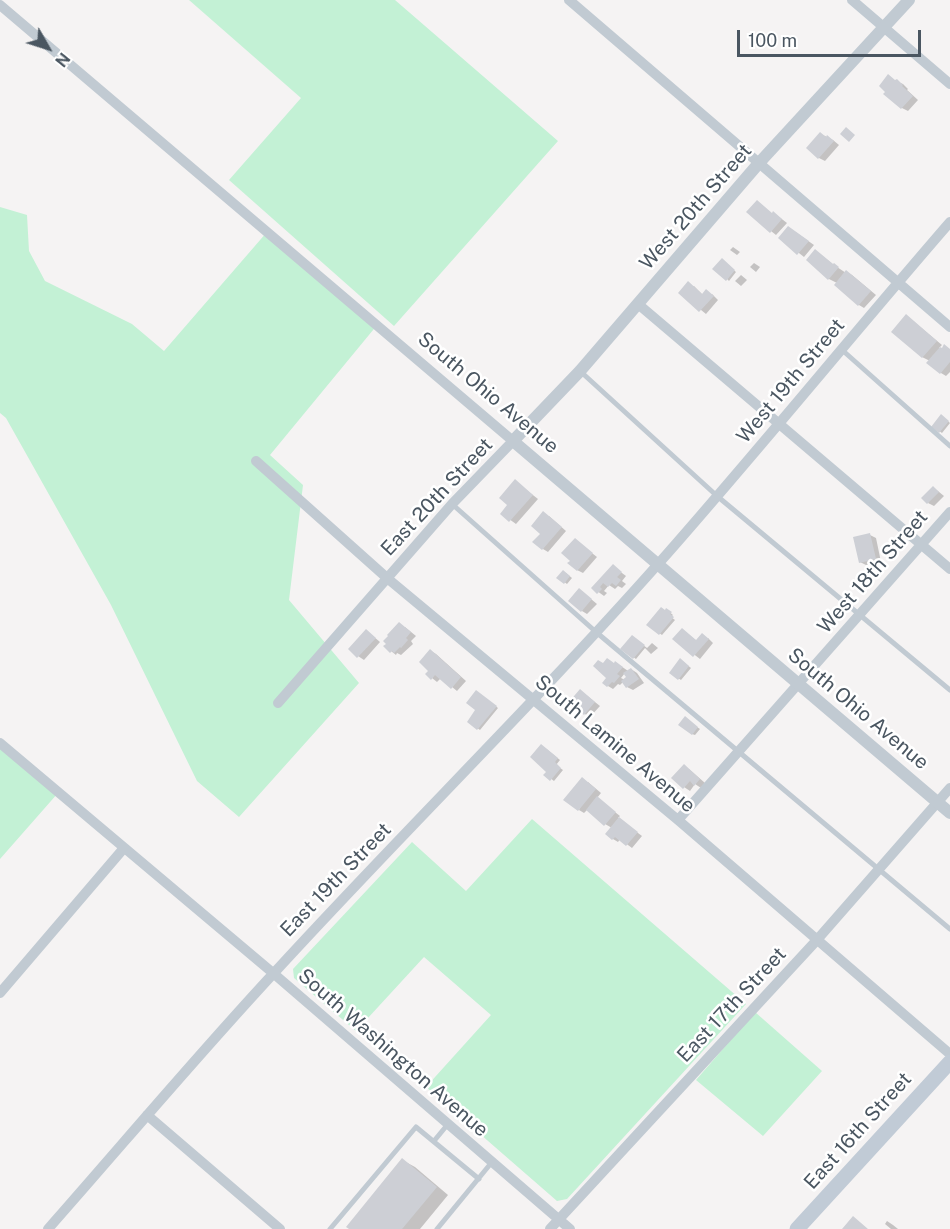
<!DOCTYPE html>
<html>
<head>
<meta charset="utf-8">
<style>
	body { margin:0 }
	#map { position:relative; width:950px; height:1229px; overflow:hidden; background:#f5f3f3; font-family:"Public Sans",sans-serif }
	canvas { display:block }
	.north { position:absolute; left:18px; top:18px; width:60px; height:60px; -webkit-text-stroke:4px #fff; paint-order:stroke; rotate:129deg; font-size:16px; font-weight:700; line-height:24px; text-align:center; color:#4a5661 }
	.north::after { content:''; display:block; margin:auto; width:21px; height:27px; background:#4a5661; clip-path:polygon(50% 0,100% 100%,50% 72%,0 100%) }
	.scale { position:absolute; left:737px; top:30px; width:184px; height:27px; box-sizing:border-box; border:3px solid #4a5661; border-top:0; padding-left:8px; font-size:18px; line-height:21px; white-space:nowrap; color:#4a5661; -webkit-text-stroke:4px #fff; paint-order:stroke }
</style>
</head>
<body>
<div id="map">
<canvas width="950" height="1229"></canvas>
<div class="north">N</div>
<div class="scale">100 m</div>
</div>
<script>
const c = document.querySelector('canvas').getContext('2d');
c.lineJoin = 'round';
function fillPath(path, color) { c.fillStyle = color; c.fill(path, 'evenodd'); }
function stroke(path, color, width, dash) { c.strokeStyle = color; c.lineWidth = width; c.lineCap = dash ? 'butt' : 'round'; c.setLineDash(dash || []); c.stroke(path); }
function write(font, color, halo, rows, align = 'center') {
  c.font = font + ' "Public Sans",sans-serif'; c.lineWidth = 5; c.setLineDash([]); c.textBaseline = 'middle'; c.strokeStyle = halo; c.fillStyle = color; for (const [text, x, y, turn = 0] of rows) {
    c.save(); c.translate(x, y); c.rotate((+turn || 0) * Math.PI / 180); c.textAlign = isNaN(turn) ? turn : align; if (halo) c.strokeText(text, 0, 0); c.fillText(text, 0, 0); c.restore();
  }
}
const green = new Path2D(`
	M 189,0 L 395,0 L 558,141 L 394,326 L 229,180 L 301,98 Z
	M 0,207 L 27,215 L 29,251 L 45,281 L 132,324 L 164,351 L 267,232 L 378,324 L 270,455 L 303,485 L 289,600 L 359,683 L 239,817 L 197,781 L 111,605 L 6,418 L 0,413 Z
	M 0,742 L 58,793 L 0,859 Z
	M 532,819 L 746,1004 L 567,1199 L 557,1201 L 426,1087 L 491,1015 L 424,957 L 356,1031 L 294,978 L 293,969 L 412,842 L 466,891 Z
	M 755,1012 L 822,1071 L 763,1136 L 696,1080 Z`);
const shadow = new Path2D(`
	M 896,81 L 903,84 L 908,89 L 907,90 L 918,100 L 908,111 L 902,108 Z
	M 821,134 L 833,140 L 839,145 L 825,161 L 819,158 Z
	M 774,213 L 787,223 L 776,235 L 771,231 Z
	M 794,231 L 814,245 L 804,257 L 780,238 Z
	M 733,247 L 740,252 L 737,255 L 730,250 Z
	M 816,251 L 834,265 L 846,273 L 847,272 L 852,275 L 876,295 L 864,308 L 859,305 L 837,283 L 829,279 Z
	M 724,262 L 736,272 L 729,281 L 727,279 Z
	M 754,263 L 760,267 L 756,272 L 750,267 Z
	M 741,275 L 747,280 L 741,286 L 735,281 Z
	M 694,286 L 703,295 L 712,294 L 718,300 L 706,314 L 680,293 Z
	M 907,316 L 942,345 L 939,348 L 950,349 L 950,372 L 946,376 L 941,373 L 930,361 L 922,357 Z
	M 942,416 L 950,423 L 942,433 L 933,426 Z
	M 515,481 L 538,499 L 516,524 L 502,514 L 509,505 Z
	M 933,487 L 944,496 L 934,506 L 928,503 Z
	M 549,516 L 566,531 L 548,552 L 543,549 Z
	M 870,535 L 876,538 L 881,562 L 866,565 L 860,562 Z
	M 575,540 L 597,557 L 583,573 L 577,570 L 572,561 Z
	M 618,570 L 626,576 L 622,581 L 626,584 L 622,588 L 618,586 L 615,589 L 609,585 L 604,591 L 607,593 L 604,596 L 593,588 Z
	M 566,573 L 572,578 L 567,584 L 559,578 Z
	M 585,594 L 597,604 L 587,614 L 582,611 Z
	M 667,610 L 673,615 L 671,617 L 675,620 L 662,635 L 648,625 Z
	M 405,627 L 416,636 L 411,641 L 413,644 L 401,655 L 397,653 L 396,655 L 391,651 L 388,644 Z
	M 682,630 L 697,641 L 708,638 L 713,643 L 700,659 L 674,639 Z
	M 367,631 L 380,642 L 364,660 L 358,656 Z
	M 634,638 L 647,648 L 652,643 L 658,648 L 651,654 L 645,648 L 636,659 L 622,649 Z
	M 431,651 L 436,654 L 466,681 L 457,691 L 441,678 L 437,682 L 432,678 L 430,670 Z
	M 681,660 L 691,668 L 681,680 L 671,673 Z
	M 602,664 L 621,666 L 628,671 L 631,669 L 637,673 L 644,683 L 633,690 L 627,687 L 624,681 L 620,685 L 618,684 L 613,689 L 608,686 L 609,678 ZM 625,673 L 628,678 L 625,680 L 621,678 Z
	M 479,693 L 498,708 L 480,730 L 469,722 L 478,710 Z
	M 585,694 L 600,706 L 590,717 L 585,714 Z
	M 687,720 L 700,729 L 695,735 L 692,734 Z
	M 544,747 L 560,760 L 556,765 L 563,770 L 554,781 L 545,774 L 548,771 Z
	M 689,769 L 705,783 L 701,788 L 695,784 L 690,791 L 684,787 Z
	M 588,782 L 601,793 L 597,798 L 620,816 L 618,818 L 642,836 L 632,848 L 620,839 L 618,842 L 613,839 L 612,828 L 605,824 L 587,810 L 584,813 L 579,810 Z
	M 402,1160 L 415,1167 L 448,1195 L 420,1229 L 351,1229 Z
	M 887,1221 L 893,1225 L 898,1229 L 891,1229 L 885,1224 Z`);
const building = new Path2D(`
	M 888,74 L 895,80 L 897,79 L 903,85 L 902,86 L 913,96 L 901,109 L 883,94 L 885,92 L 879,86 Z
	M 846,127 L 855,135 L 849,142 L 840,134 Z
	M 820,132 L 826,137 L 827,135 L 834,141 L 818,159 L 806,148 Z
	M 757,200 L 772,213 L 773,211 L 782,219 L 770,233 L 746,212 Z
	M 788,226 L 809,241 L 797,255 L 778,238 Z
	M 815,249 L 833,264 L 834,263 L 839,267 L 828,280 L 806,260 Z
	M 722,258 L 735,270 L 726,281 L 712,269 Z
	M 846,270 L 871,291 L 858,306 L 834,285 Z
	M 688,281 L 702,294 L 706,289 L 714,296 L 699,312 L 678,293 Z
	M 906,314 L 937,341 L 922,358 L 891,332 Z
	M 944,344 L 950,349 L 950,362 L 940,374 L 926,363 L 940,347 L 942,348 Z
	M 941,414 L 949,421 L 939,433 L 931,427 Z
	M 515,479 L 533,495 L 509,522 L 500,514 L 507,505 L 499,498 Z
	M 933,486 L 939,492 L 927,504 L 921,498 Z
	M 543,511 L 562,527 L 542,550 L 532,542 L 540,534 L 531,526 Z
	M 870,533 L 876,559 L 859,563 L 853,537 Z
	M 575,538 L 593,553 L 577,571 L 567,563 L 570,561 L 561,553 Z
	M 613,564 L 622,572 L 617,577 L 621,580 L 616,586 L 612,583 L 608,587 L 603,583 L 600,587 L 602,589 L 597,594 L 591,588 Z
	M 563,570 L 570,576 L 564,584 L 556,578 Z
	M 579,588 L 592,599 L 581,612 L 568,601 Z
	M 661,607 L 665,610 L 666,608 L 672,612 L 670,614 L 674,617 L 659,635 L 646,625 Z
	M 399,622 L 411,632 L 406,638 L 408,640 L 401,648 L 400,647 L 394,653 L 392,651 L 390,653 L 383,646 L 386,644 L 383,641 L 388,636 L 387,635 Z
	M 682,628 L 696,640 L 702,633 L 709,639 L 693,657 L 672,639 Z
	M 366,629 L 376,638 L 357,658 L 348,649 Z
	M 632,635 L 645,645 L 633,659 L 620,649 Z
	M 430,649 L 461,677 L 451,689 L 435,675 L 431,680 L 425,674 L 428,671 L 419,662 Z
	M 607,658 L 614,663 L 615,661 L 623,667 L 617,674 L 620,676 L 614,683 L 612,682 L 607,687 L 602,683 L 606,678 L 593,666 L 598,660 L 603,663 Z
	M 680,658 L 689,666 L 678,680 L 669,673 Z
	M 631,668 L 639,679 L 626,688 L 621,681 L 626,677 L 623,673 Z
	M 580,689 L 595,702 L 584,715 L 569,702 Z
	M 476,690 L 497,706 L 477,730 L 467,722 L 475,710 L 466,703 Z
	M 685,716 L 698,727 L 692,735 L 678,725 Z
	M 541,744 L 558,758 L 555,762 L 561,768 L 550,781 L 543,775 L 546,772 L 530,757 Z
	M 684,764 L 700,779 L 694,786 L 690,781 L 683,789 L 671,778 Z
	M 582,777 L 596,789 L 578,811 L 563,800 Z
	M 597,796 L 616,812 L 604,826 L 586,810 Z
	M 619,817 L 638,832 L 626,846 L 615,837 L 612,840 L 605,834 Z
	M 402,1158 L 437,1187 L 402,1229 L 349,1229 L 346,1227 Z
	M 853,1216 L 868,1229 L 842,1229 Z`);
const service = new Path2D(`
	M 841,349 L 950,446
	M 580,371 L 717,496 L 950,690
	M 452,504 L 596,632 L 950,929
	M 434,1141 L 448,1124
	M 330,1229 L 416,1127 L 479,1179
	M 437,1229 L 492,1162`);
const minor = new Path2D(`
	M 569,0 L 950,327
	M 852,0 L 950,84
	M 0,5 L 513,441 L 452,504 L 278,703
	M 638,304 L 950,569
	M 256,461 L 387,578 L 678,820 L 950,1054
	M 0,743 L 273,973 L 570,1229
	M 678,820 L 950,512
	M 0,993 L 124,848
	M 147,1115 L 280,1229
	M 48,1229 C 123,1144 196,1057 273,974 C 400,835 534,704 659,563 C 758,451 852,335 950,222
	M 550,1229 L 816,941 L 950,788`);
const tertiary = new Path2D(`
	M 909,0 L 759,163 L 580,371 L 513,441 L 950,813`);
const secondary = new Path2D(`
	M 797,1229 L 950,1062`);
const streetNames = [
	["West 20th Street",696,207,-49],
	["West 19th Street",791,381,-50],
	["South Ohio Avenue",488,393,40],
	["East 20th Street",437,497,-47],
	["West 18th Street",873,572,-49],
	["South Ohio Avenue",858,709,40],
	["South Lamine Avenue",615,744,40],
	["East 19th Street",336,880,-46],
	["East 17th Street",732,1005,-47],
	["South Washington Avenue",393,1053,41],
	["East 16th Street",858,1131,-48]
];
fillPath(green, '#c3f1d5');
fillPath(shadow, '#0003');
fillPath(building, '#cdcfd5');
stroke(service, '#c1cad2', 5);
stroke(minor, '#c1cad2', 10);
stroke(tertiary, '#c1cad2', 12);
stroke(secondary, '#c1cbd6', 15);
write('20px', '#4a5661', '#fff', streetNames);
</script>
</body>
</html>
